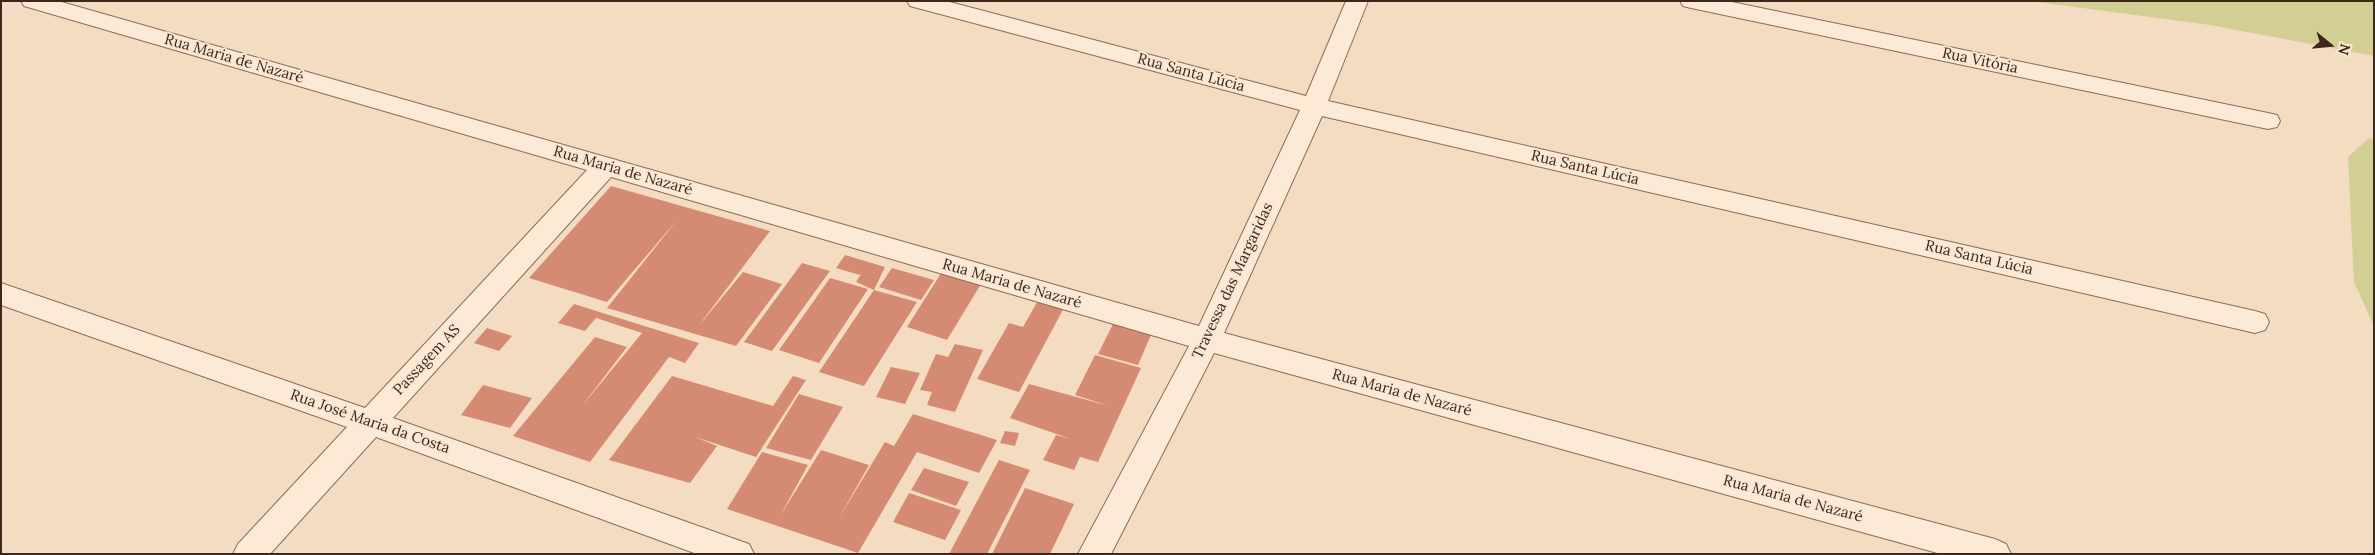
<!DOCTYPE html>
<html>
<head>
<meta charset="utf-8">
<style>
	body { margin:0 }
	#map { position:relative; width:2375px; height:555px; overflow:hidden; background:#f3dcc2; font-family:Lora,serif }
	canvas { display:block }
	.frame { position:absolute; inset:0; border:2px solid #3d271c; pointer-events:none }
	.north { position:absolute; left:2305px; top:20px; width:50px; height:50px; -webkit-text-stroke:4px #f9e7d2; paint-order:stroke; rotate:107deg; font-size:14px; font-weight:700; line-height:20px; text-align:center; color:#3d271c }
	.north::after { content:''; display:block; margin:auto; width:18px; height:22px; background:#3d271c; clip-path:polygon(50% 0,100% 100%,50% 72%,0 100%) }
</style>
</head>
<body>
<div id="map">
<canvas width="2375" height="555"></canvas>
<div class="frame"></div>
<div class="north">N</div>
</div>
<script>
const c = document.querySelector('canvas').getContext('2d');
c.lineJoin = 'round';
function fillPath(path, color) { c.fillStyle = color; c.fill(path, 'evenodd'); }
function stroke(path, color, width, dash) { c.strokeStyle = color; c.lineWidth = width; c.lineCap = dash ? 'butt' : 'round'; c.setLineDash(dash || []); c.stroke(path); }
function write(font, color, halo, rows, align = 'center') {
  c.font = font + ' Lora,serif'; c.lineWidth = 4; c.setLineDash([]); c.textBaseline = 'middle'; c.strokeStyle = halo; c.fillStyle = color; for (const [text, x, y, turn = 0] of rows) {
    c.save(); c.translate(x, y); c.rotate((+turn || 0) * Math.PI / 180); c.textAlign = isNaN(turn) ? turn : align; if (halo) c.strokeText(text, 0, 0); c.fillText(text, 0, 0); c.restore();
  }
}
const green = new Path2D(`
	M 2030,1 L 2374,1 L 2374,56 L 2210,25 Z
	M 2369,138 L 2374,139 L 2374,326 L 2354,282 L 2348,157 Z`);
const building = new Path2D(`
	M 611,186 L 770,231 L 697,328 L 743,272 L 782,284 L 736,346 L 607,308 L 677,220 L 607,302 L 529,278 Z
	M 845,255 L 885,267 L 874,290 L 856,282 L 863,271 L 860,275 L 836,268 Z
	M 802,263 L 830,271 L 772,351 L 744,342 Z
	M 945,267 L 984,279 L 947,340 L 907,327 Z
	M 892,268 L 934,280 L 921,300 L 879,287 Z
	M 830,278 L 868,289 L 819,363 L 779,350 Z
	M 874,290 L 917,302 L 864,386 L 819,372 Z
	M 1040,297 L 1066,304 L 1019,392 L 977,379 L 1009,323 L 1023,327 Z
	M 574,304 L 699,343 L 685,363 L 669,357 L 590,462 L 513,436 L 595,337 L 627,347 L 582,406 L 642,333 L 596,318 L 585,331 L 558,323 Z
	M 1113,324 L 1151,335 L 1138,365 L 1098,354 Z
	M 487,328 L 512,336 L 499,351 L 474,343 Z
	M 955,344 L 983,350 L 955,412 L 927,405 L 932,392 L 920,390 L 936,354 L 948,357 Z
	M 1095,355 L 1141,368 L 1098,462 L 1080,457 L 1074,470 L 1043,460 L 1056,435 L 1071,439 L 1010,418 L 1029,384 L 1109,406 L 1075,395 Z
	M 891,367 L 920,373 L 905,404 L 876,397 Z
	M 672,376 L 773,406 L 793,376 L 806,380 L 756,457 L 695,437 L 717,446 L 690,483 L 609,460 Z
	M 483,385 L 532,398 L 510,428 L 461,415 Z
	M 799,394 L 843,407 L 811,460 L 766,448 Z
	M 913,414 L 997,440 L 979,473 L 917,452 L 858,553 L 727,509 L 762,452 L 808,465 L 780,516 L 821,450 L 869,465 L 839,518 L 885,442 L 894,446 Z
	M 1005,431 L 1019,433 L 1015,446 L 1000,443 Z
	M 999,460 L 1030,470 L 987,554 L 949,554 Z
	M 924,468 L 969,482 L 956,506 L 911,490 Z
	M 1025,488 L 1074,504 L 1050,554 L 992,554 Z
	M 909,493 L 961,510 L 945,540 L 893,522 Z`);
const minor = new Path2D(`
	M 21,1 L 58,1 L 1199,326 L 1300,110 L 910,6 L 907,1 L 946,1 L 1306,96 L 1346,1 L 1368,1 L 1328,101 L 2255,311 L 2265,314 L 2269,322 L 2265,330 L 2255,333 L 1322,116 L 1224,333 L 1995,539 L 2006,544 L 2011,554 L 1941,554 L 1214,353 L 1111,554 L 1078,554 L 1189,346 L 611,177 L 393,418 L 749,544 L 754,554 L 697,554 L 376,437 L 270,554 L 233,554 L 238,544 L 347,427 L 1,305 L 1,283 L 365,408 L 587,170 L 24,6 Z
	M 1680,1 L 1727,1 L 2268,113 L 2277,115 L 2280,121 L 2277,127 L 2268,129 L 1691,8 L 1683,6 Z`);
const streetNames = [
	["Rua Maria de Nazaré",234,59,16],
	["Rua Vitória",1980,61,12],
	["Rua Santa Lúcia",1191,73,15],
	["Rua Santa Lúcia",1585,168,13],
	["Rua Maria de Nazaré",623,171,16],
	["Rua Santa Lúcia",1979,258,13],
	["Travessa das Margaridas",1233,281,-65],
	["Rua Maria de Nazaré",1012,284,16],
	["Passagem AS",427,360,-47],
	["Rua Maria de Nazaré",1402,393,15],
	["Rua José Maria da Costa",370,422,19],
	["Rua Maria de Nazaré",1793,499,15]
];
fillPath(green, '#d2cf94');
fillPath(building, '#d58b73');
stroke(minor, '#8f6b57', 2);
fillPath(minor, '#fcead6');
write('15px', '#3d271c', '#f9e7d2', streetNames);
</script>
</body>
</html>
